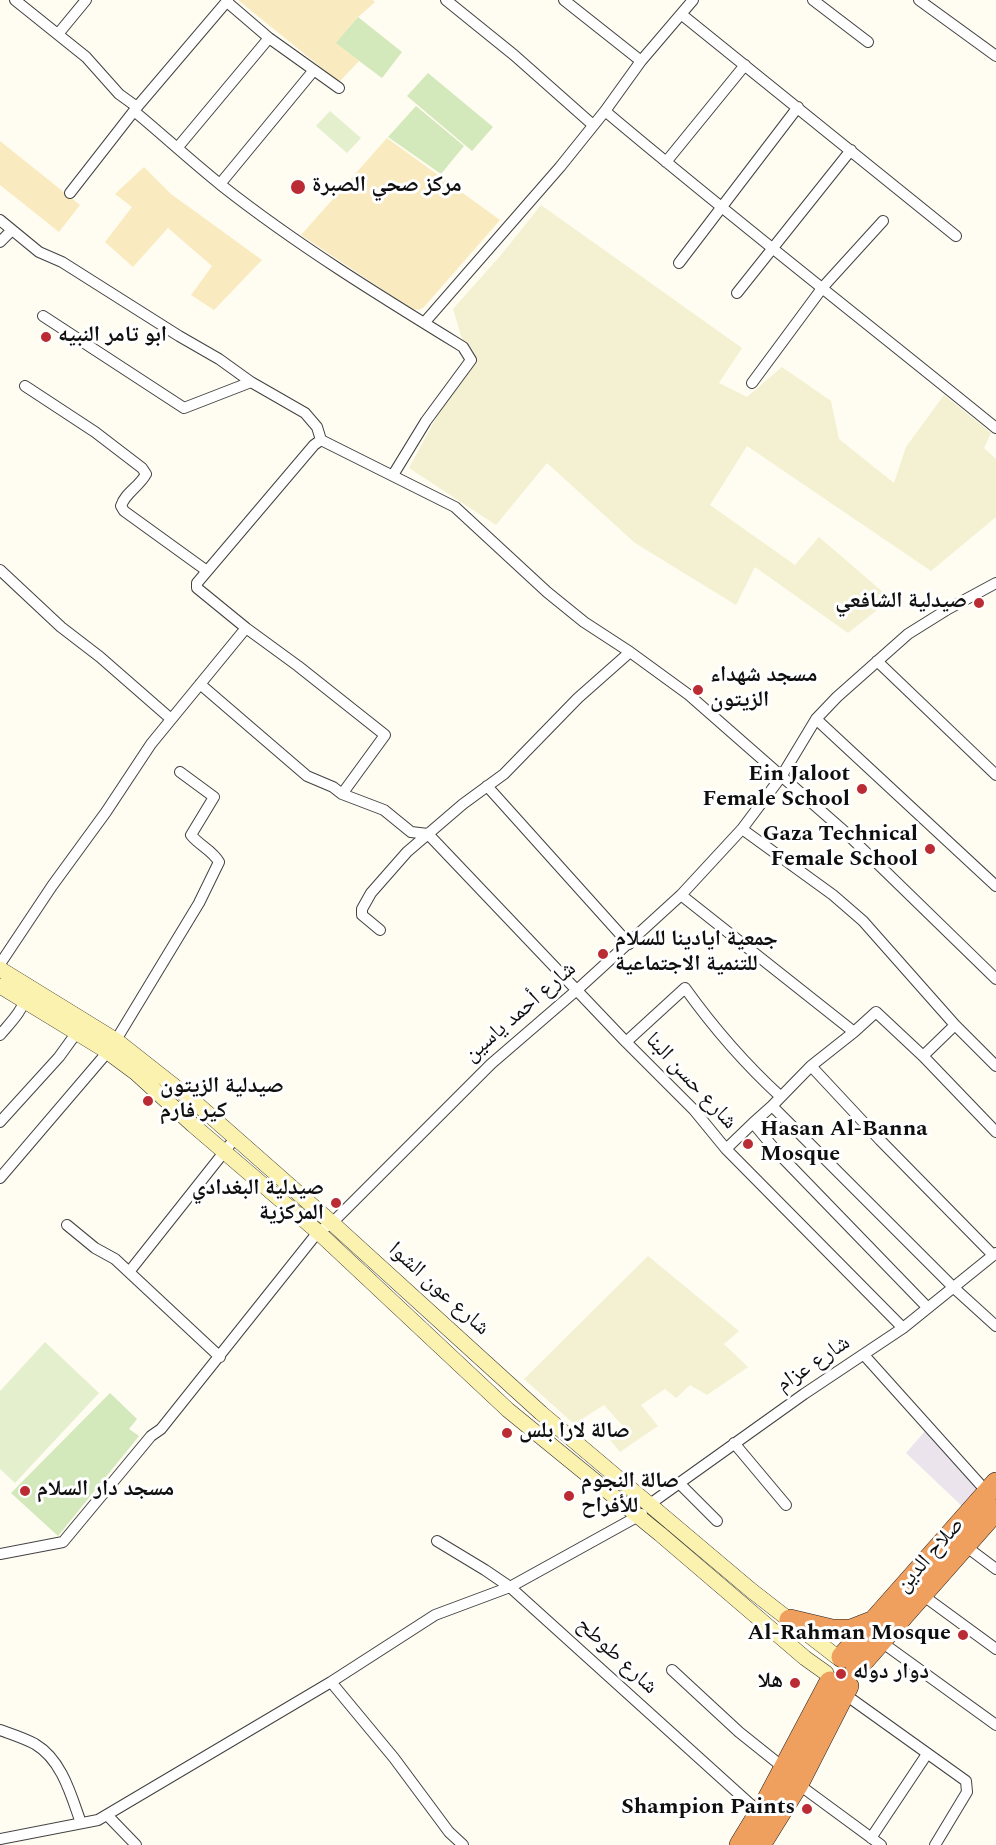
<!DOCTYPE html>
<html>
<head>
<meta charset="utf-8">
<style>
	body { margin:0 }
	canvas { display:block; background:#fffcf1 }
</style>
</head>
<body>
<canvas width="996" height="1845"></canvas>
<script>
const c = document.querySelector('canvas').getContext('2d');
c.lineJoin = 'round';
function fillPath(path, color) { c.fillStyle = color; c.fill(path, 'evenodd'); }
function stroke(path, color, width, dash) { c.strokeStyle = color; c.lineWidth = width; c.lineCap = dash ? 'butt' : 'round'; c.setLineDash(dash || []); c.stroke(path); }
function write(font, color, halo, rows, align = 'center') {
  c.font = font + ' Spectral,"Noto Naskh Arabic",serif'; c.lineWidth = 6; c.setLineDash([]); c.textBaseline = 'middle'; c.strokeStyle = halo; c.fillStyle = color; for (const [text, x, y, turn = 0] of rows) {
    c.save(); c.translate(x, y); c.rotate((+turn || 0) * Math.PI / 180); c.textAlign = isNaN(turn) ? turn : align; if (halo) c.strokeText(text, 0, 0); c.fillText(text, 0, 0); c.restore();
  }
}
const industrial = new Path2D(`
	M 926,1430 L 986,1488 L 966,1510 L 906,1453 Z`);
const farmland = new Path2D(`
	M 541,205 L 742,348 L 719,383 L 747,397 L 782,367 L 831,401 L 839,439 L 894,483 L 906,447 L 944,395 L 991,433 L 984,448 L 996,459 L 996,517 L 931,571 L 747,446 L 710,505 L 795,565 L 819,537 L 891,599 L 848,633 L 755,567 L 736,605 L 635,543 L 547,463 L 496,525 L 409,468 L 468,359 L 453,309 L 501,255 Z
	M 648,1256 L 739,1331 L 724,1344 L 748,1367 L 707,1395 L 690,1385 L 676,1398 L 665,1389 L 641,1405 L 658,1426 L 620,1452 L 610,1440 L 622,1425 L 604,1405 L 574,1424 L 524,1379 Z`);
const green = new Path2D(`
	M 358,17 L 402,52 L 382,78 L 335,43 Z
	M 428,73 L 493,127 L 472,151 L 407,96 Z
	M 416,106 L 464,146 L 441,174 L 388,137 Z
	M 110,1393 L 137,1419 L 129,1429 L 139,1436 L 58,1536 L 11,1493 Z`);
const sand = new Path2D(`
	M 238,0 L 373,0 L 375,2 L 356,19 L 336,43 L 359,61 L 339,82 Z
	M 387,138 L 500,220 L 424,307 L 419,310 L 410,308 L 301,235 Z
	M 0,141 L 80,205 L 59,232 L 0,185 Z
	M 144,167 L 171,194 L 262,260 L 214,310 L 191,295 L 212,266 L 168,228 L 133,267 L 105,242 L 132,207 L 115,194 Z`);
const pitch = new Path2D(`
	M 330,111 L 361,138 L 347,153 L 316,126 Z
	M 45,1342 L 99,1393 L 15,1483 L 0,1469 L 0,1391 Z`);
const street = new Path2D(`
	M 15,0 L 86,57 L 119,94 L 137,107 L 70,193
	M 446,0 L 514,55 L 593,125
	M 564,0 L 641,61
	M 813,0 L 868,42
	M 919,0 L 996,56
	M 227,2 L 269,38 L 339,88
	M 681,14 L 956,236
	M 58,34 L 86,0
	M 137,107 L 228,0
	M 134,111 C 163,135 191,161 221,185 C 297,245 380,296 463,347 L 471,360 L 426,421 L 393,475
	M 605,111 C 733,219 866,322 996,428
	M 178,147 L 269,38
	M 666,162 L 745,65
	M 220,184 L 314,70
	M 0,220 L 39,252 L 62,262 L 179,336 L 219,359 L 251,382 L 305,413 L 317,427 L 321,440
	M 0,242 L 12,230
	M 679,263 L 798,107
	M 737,293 L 851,150
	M 43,316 L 184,408 L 251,382
	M 424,323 L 560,167 L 605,111 L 641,61 L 693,0
	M 752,383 L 823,287 L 883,221
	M 25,386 L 95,432 L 142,468 L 146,474 C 139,487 125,493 121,506 L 124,511 L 207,571
	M 0,570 L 61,627 L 100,657 L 171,719
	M 246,628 L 298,666 L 385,735 L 342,794
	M 877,661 L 996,775
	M 200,684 L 307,776 L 333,787 L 342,794 L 384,810 L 411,832 L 428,834 L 626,1042 L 694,1110 L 726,1149 L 903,1328
	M 816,719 L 996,886
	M 487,786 L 629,944
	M 742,829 L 833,895 L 863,921 L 955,1025 L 923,1056 L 996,1132
	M 681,895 L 854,1032 L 811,1066 L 880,1140 L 993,1255
	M 380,930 L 362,915 L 362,909 L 371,893 L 407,852 L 463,804 L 504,774 L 578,698 L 630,652
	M 0,964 L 52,886 L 106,812 L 151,744 L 246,628 L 197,588 L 197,583 L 314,445 L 321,440 L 455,507 L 547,592 L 584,622 L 630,652 L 689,695 L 844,831 L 996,979
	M 955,1025 L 996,1066
	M 854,1032 L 876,1012 L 923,1056
	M 0,1035 C 10,1023 23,1011 26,995
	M 116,1040 L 199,903 L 219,862 C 212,850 200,846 191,835 L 214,797 L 180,772
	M 626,1042 L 685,988 C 713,1027 746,1065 781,1097
	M 811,1066 L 772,1106 L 753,1123 L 778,1153 L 928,1308
	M 772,1106 L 953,1287 L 996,1326
	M 0,1122 L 59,1057 L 80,1028
	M 726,1149 L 753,1123
	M 0,1178 L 111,1048
	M 67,1225 L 95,1248 L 115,1259 L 220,1357
	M 129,1272 L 236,1137
	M 864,1355 L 987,1492
	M 734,1443 L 786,1505
	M 680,1484 L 717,1521
	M 650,1504 L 804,1394 L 903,1328 L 996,1253
	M 437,1541 L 485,1570 L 510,1587 L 760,1813
	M 964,1545 L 996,1569
	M 0,1554 L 63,1542 L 151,1436 L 161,1429 L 318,1232 L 332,1223 L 491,1064 L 578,989 L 681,895 L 742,829 L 781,777 L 816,719 L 837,697 L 908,634 L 948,609 L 996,583
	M 921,1594 L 996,1649
	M 880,1641 L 996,1725
	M 672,1670 L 739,1732 L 784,1768
	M 331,1682 L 394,1758 L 449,1832 L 463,1845
	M 843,1693 L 966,1781 L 967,1792 L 935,1845
	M 0,1730 C 11,1734 24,1738 35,1744 C 62,1760 71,1795 81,1823
	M 798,1784 L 881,1845
	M 107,1815 L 136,1845
	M 871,1838 L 927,1754
	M 0,1839 L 98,1820 L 331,1682 L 435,1615 L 510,1587 L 642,1514`);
const secondary = new Path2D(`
	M 0,969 L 117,1041 L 197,1104 L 332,1223 L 541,1413 L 752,1591 L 837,1657
	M 0,986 L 105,1050 L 136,1073 L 193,1125 L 318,1232 L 508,1410 L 660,1534 L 805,1658 L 826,1673`);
const highway = new Path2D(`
	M 790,1620 L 832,1630 L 851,1630 L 874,1621
	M 842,1657 L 996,1483
	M 856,1669 L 996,1510
	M 740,1845 L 768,1799 L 830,1682
	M 760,1845 L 798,1784 L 848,1686`);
const markers = [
	[298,187,8,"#bb2b33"],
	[46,337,6,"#bb2b33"],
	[979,603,6,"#bb2b33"],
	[698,690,6,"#bb2b33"],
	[862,789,6,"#bb2b33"],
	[930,849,6,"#bb2b33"],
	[603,954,6,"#bb2b33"],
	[148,1101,6,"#bb2b33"],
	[748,1144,6,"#bb2b33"],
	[336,1203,6,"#bb2b33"],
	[507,1433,6,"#bb2b33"],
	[25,1491,6,"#bb2b33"],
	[569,1496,6,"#bb2b33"],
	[963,1635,6,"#bb2b33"],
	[841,1674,6,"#bb2b33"],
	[795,1683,6,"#bb2b33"],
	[807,1809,6,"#bb2b33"]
];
const poiNames = [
	["مركز صحي الصبرة",312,187],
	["ابو تامر النبيه",58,337],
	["صيدلية الشافعي",967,603,"right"],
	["مسجد شهداء",710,677],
	["الزيتون",710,702],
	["Ein Jaloot",850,776,"right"],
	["Female School",850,801,"right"],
	["Gaza Technical",918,836,"right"],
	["Female School",918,861,"right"],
	["جمعية ايادينا للسلام",615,941],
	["للتنمية الاجتماعية",615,966],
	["صيدلية الزيتون",160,1088],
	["كير فارم",160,1113],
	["Hasan Al-Banna",760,1131],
	["Mosque",760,1156],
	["صيدلية البغدادي",324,1190,"right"],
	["المركزية",324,1215,"right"],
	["صالة لارا بلس",519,1433],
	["صالة النجوم",581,1483],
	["للأفراح",581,1508],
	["مسجد دار السلام",37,1491],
	["Al-Rahman Mosque",951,1635,"right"],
	["دوار دوله",853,1674],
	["هلا",783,1683,"right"],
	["Shampion Paints",795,1809,"right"]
];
const streetNames = [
	["شارع أحمد ياسين",521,1013,-41],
	["شارع حسن البنا",690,1082,47],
	["شارع عون الشوا",438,1290,42],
	["شارع عزام",814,1365,-34],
	["صلاح الدين",931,1556,-49],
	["شارع طوطح",616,1657,43]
];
fillPath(industrial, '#ece4ed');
fillPath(farmland, '#f4f1d2');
fillPath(green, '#d3e8bb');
fillPath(sand, '#f9ebbf');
fillPath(pitch, '#e4f0cd');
stroke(street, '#424242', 12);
stroke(secondary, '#313131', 16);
stroke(highway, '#202020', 22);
stroke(street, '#fff', 10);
stroke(secondary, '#fcf2af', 15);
stroke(highway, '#ef9f5e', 21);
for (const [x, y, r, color] of markers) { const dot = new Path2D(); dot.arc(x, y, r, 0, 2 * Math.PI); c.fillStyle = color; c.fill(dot); stroke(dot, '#fff', 2); }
write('bold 22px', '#0f0f0f', '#fff', poiNames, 'left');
write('22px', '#0f0f0f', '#fff', streetNames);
</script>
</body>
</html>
